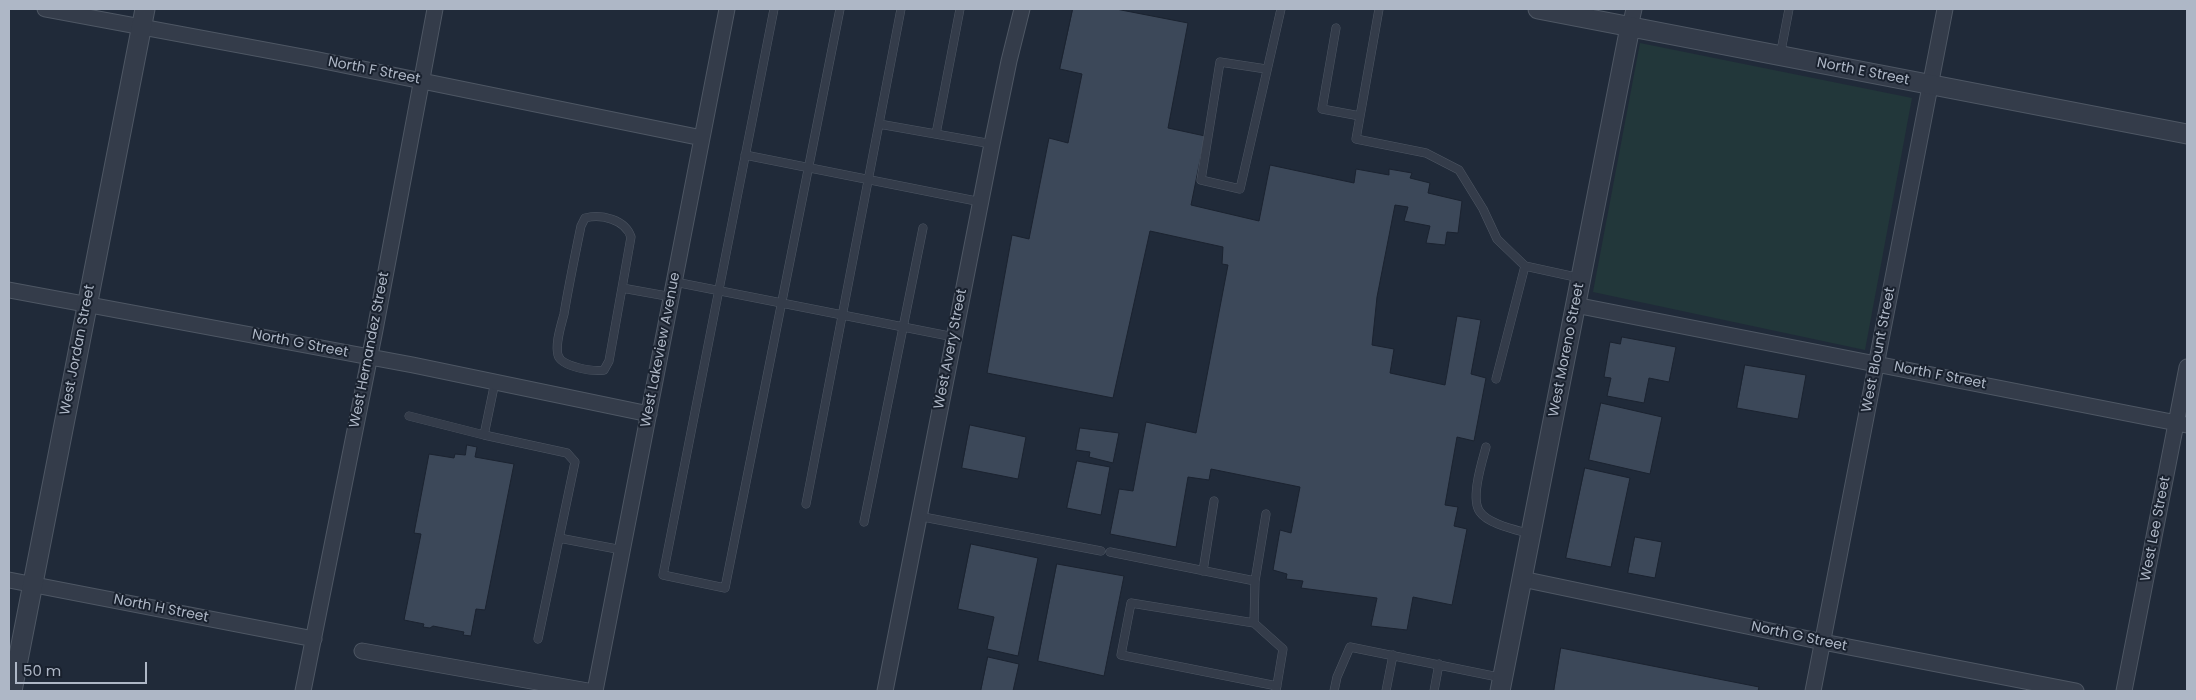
<!DOCTYPE html>
<html>
<head>
<meta charset="utf-8">
<style>
	body { margin:0 }
	#map { position:relative; width:2196px; height:700px; overflow:hidden; background:#202a39; font-family:Poppins,sans-serif }
	canvas { display:block }
	.frame { position:absolute; inset:0; border:10px solid #aeb7c6; pointer-events:none }
	.scale { position:absolute; left:15px; top:662px; width:132px; height:22px; box-sizing:border-box; border:2px solid #aeb7c6; border-top:0; padding-left:6px; font-size:15px; line-height:18px; white-space:nowrap; color:#aeb7c6; -webkit-text-stroke:4px #19212e; paint-order:stroke }
</style>
</head>
<body>
<div id="map">
<canvas width="2196" height="700"></canvas>
<div class="frame"></div>
<div class="scale">50 m</div>
</div>
<script>
const c = document.querySelector('canvas').getContext('2d');
c.lineJoin = 'round';
function fillPath(path, color) { c.fillStyle = color; c.fill(path, 'evenodd'); }
function stroke(path, color, width, dash) { c.strokeStyle = color; c.lineWidth = width; c.lineCap = dash ? 'butt' : 'round'; c.setLineDash(dash || []); c.stroke(path); }
function write(font, color, halo, rows, align = 'center') {
  c.font = font + ' Poppins,sans-serif'; c.lineWidth = 4; c.setLineDash([]); c.textBaseline = 'middle'; c.strokeStyle = halo; c.fillStyle = color; for (const [text, x, y, turn = 0] of rows) {
    c.save(); c.translate(x, y); c.rotate((+turn || 0) * Math.PI / 180); c.textAlign = isNaN(turn) ? turn : align; if (halo) c.strokeText(text, 0, 0); c.fillText(text, 0, 0); c.restore();
  }
}
const green = new Path2D(`
	M 1640,43 L 1912,98 L 1865,350 L 1593,292 Z`);
const building = new Path2D(`
	M 1073,9 L 1116,9 L 1188,23 L 1168,128 L 1205,136 L 1191,205 L 1259,221 L 1270,165 L 1354,183 L 1356,169 L 1389,175 L 1389,169 L 1412,173 L 1410,178 L 1430,183 L 1428,193 L 1462,201 L 1458,233 L 1447,232 L 1445,245 L 1426,243 L 1430,226 L 1404,221 L 1408,207 L 1395,205 L 1377,297 L 1372,345 L 1394,349 L 1390,373 L 1445,385 L 1457,316 L 1481,320 L 1471,374 L 1486,378 L 1474,441 L 1457,437 L 1445,505 L 1458,507 L 1454,526 L 1467,529 L 1452,605 L 1413,597 L 1407,630 L 1371,626 L 1377,598 L 1301,588 L 1303,581 L 1286,579 L 1287,574 L 1273,570 L 1280,530 L 1291,533 L 1300,487 L 1211,469 L 1209,480 L 1188,477 L 1176,547 L 1110,534 L 1119,489 L 1133,491 L 1146,422 L 1196,433 L 1228,265 L 1222,264 L 1223,247 L 1150,231 L 1113,398 L 987,373 L 1012,235 L 1029,239 L 1049,138 L 1068,143 L 1082,74 L 1060,69 Z
	M 1622,337 L 1676,347 L 1669,382 L 1649,378 L 1644,403 L 1607,396 L 1611,378 L 1604,377 L 1610,342 L 1620,344 Z
	M 1745,365 L 1806,375 L 1798,419 L 1737,408 Z
	M 1601,403 L 1662,417 L 1650,474 L 1589,460 Z
	M 970,425 L 1026,437 L 1018,479 L 962,468 Z
	M 1080,428 L 1119,433 L 1113,463 L 1089,457 L 1090,452 L 1076,450 Z
	M 467,445 L 477,447 L 475,457 L 514,464 L 485,610 L 476,609 L 471,636 L 463,635 L 464,632 L 433,626 L 430,628 L 423,627 L 424,624 L 404,620 L 421,534 L 414,533 L 429,454 L 454,458 L 455,454 L 465,455 Z
	M 1077,461 L 1110,467 L 1101,515 L 1067,508 Z
	M 1585,468 L 1630,478 L 1611,567 L 1566,558 Z
	M 1635,537 L 1662,542 L 1655,578 L 1628,573 Z
	M 971,544 L 1038,558 L 1018,656 L 987,649 L 994,617 L 958,609 Z
	M 1057,564 L 1124,576 L 1104,676 L 1038,661 Z
	M 1561,648 L 1759,687 L 1758,691 L 1554,691 Z
	M 988,657 L 1019,664 L 1013,691 L 981,691 Z`);
const service = new Path2D(`
	M 774,9 L 663,575 L 725,588 L 840,9
	M 1379,9 L 1356,139 L 1426,153 L 1459,170 L 1483,209 L 1497,239 L 1525,266 L 1580,278
	M 1336,28 L 1322,109 L 1360,116
	M 1780,56 L 1789,9
	M 1266,69 L 1220,62 L 1201,180 L 1240,189 L 1281,9
	M 879,124 L 992,144
	M 936,134 L 960,9
	M 745,155 L 981,202
	M 675,282 L 954,337
	M 622,288 L 609,361 L 604,370 C 594,372 561,367 558,355 C 555,343 561,326 564,314 C 569,284 575,255 581,226 L 585,218 C 601,214 625,219 631,237 L 622,288 L 672,297
	M 1496,379 L 1525,266
	M 495,382 L 484,435 L 567,453 L 575,462 L 538,639
	M 409,416 L 484,435
	M 1486,447 C 1482,462 1470,499 1480,512 C 1488,524 1517,530 1530,534
	M 806,504 L 901,9
	M 918,516 L 1101,551
	M 864,522 L 923,228
	M 559,538 L 622,550
	M 1110,552 L 1255,581 L 1266,514
	M 1203,571 L 1214,501
	M 1255,581 L 1254,623 L 1283,649 L 1276,691
	M 1254,623 L 1131,603 L 1121,655 L 1277,686
	M 1334,691 L 1337,677 L 1350,647 L 1503,678
	M 1386,691 L 1393,655
	M 1434,691 L 1439,664`);
const minor = new Path2D(`
	M 45,9 L 314,59 L 702,138
	M 1630,27 L 1634,9
	M 9,290 L 413,365 L 649,414
	M 1575,305 L 2187,425
	M 1522,579 L 1823,642 L 2076,691
	M 9,580 L 314,639
	M 362,651 L 588,691
	M 303,691 L 375,330 L 435,9
	M 595,691 L 727,9
	M 885,691 L 992,144 L 1009,61 L 1022,9
	M 1813,691 L 1945,9
	M 2124,691 L 2187,367`);
const tertiary = new Path2D(`
	M 1538,9 L 2187,134
	M 12,691 L 145,9
	M 1500,691 L 1630,27`);
const streetNames = [
	["North F Street",374,71,11],
	["North E Street",1863,72,11],
	["North G Street",300,344,11],
	["West Avery Street",951,349,-79],
	["West Jordan Street",78,350,-79],
	["West Hernandez Street",370,350,-79],
	["West Lakeview Avenue",661,350,-79],
	["West Moreno Street",1567,350,-79],
	["West Blount Street",1879,350,-79],
	["North F Street",1940,376,11],
	["West Lee Street",2156,529,-79],
	["North H Street",161,609,11],
	["North G Street",1799,637,12]
];
fillPath(green, '#22373a');
fillPath(building, '#3c4859');
stroke(building, '#1b2330', 1);
stroke(service, '#4e5764', 9);
stroke(minor, '#4e5764', 17);
stroke(tertiary, '#4e5764', 21);
stroke(service, '#343c4a', 8);
stroke(minor, '#343c4a', 15);
stroke(tertiary, '#343c4a', 19);
write('14px', '#aeb7c6', '#19212e', streetNames);
</script>
</body>
</html>
